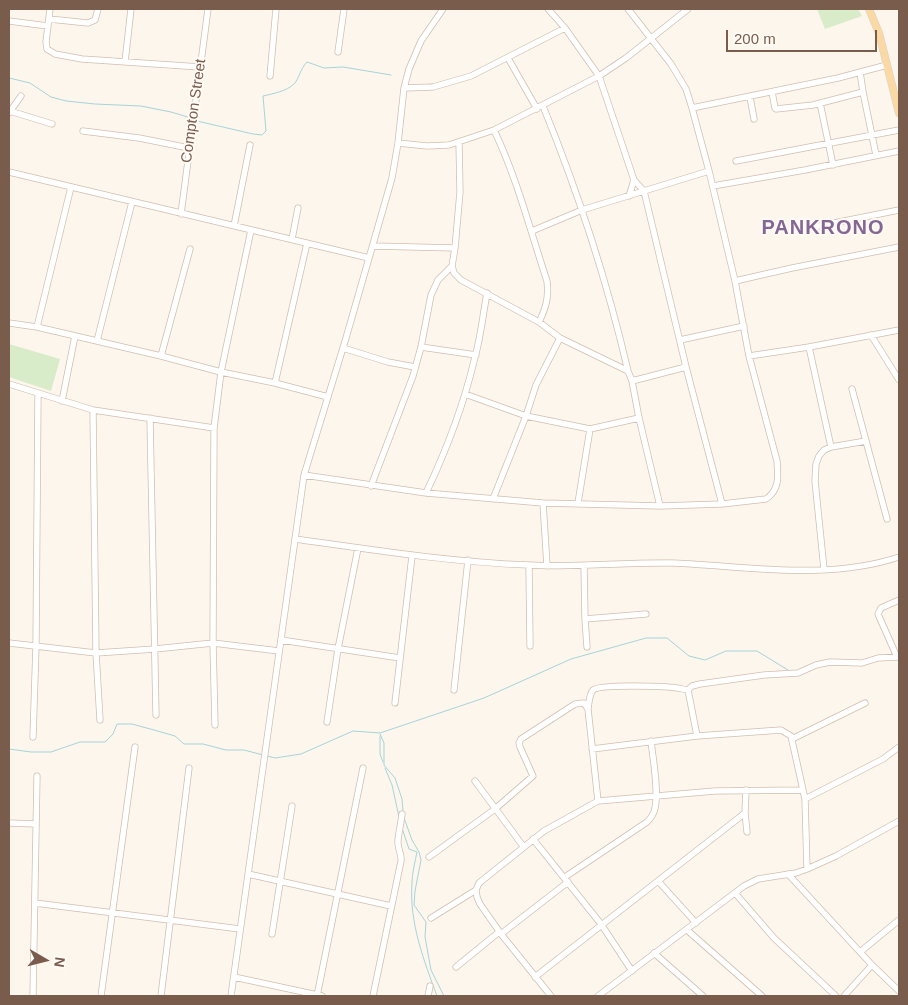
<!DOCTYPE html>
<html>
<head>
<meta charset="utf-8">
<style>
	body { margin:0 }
	#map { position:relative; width:908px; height:1005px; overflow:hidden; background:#fdf6ec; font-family:Arial,sans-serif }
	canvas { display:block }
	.frame { position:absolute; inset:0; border:10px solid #7a5c4d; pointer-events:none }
	.north { position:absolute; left:20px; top:935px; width:50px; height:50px; -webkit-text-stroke:4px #fffaf3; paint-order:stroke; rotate:98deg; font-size:14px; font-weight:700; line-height:20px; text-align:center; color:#7a5c4d }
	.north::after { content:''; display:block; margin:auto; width:18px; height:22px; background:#7a5c4d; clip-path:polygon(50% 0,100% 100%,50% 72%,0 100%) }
	.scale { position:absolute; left:726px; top:30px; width:151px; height:22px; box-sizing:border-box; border:2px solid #7a5c4d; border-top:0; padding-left:6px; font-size:15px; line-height:18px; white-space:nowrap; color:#7a5c4d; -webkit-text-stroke:4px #fffaf3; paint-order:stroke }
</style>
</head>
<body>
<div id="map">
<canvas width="908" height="1005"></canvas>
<div class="frame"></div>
<div class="north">N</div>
<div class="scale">200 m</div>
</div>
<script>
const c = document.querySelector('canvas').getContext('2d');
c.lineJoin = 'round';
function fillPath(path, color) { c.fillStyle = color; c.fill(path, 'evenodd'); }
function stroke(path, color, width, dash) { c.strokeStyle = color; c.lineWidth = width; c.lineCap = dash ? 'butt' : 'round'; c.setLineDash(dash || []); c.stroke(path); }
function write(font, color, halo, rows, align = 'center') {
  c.font = font + ' Arial,sans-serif'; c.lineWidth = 4; c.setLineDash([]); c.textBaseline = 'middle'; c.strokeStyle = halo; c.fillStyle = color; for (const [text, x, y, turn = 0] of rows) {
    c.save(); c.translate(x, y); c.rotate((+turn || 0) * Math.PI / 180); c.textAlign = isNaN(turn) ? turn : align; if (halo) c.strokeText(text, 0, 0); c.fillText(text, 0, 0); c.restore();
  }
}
const green = new Path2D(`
	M 817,9 L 858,9 L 862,16 L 825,29 Z
	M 9,344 L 60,359 L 51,391 L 9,377 Z`);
const stream = new Path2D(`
	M 9,78 L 30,83 L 51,97 L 66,101 L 95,104 L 141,106 L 171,112 L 191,118
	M 197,121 L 253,134 L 262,135 L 266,131 L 263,96 C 272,94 287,91 294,84 C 299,79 300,69 307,62 L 324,68 L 343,67 L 391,75
	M 380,734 L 384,743 L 384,765 L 395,778 L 402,799 L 403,811
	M 380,736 L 380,754 L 383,762
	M 9,749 L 31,752 L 51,752 L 80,742 L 105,742 L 113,734 L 117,724 L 132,724 L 154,730 L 175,736 L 184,744 L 203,744 L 226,750 L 244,750 L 263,755
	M 267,756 L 275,758 L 301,754 L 353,731 L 380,733 L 484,698 L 571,659 L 646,638 L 667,638 L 689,656 L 705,660 L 726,651 L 757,651 L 788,670
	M 385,768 L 392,785 L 399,817
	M 404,818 L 412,840 L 419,852 L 421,860 L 415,891 L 414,905 L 426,922 L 425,937 L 431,970 L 444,996
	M 402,828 L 409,849 L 417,852 C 415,862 412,873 412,883 C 409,922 424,961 437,996`);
const minor = new Path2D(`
	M 50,9 L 46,42 L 47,49 L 55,54 L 82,59 L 200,67
	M 548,9 L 565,28 L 599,76 L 634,180 L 644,191 L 686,367 L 722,504
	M 49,19 L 88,23 L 95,20 L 98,9
	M 9,21 L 48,26
	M 338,52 L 344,9
	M 508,58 L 537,109
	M 125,62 L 131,9
	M 270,76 L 276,9
	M 404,88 L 433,87 L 471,76 L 565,28
	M 772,92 L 775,108 L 776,109 L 813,105 L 863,92 L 860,72
	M 863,92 L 876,155
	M 750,97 L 754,119
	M 820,103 L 833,165
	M 543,106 C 578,192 607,281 628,371
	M 692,108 L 838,78 L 887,65
	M 10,111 L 52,124
	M 9,113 L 21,96
	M 494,130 C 517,178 530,230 547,281 C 549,297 546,308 539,322
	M 83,131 L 139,138 L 189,148
	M 459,142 L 460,192 L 455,248 L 452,266 L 454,273 L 461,280 L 539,322 L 560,338 L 628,371 L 632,381 L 639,418 L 660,506
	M 398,143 L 427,146 L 449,145 L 494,130 L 599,76 L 626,58 L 688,9
	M 736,161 L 899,130
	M 9,172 L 369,258
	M 713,186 L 805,170 L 899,151
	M 629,196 L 634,180
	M 181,214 L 208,9
	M 234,226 L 250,145
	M 809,228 L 899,210
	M 532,231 L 582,210 L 709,171
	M 292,239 L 298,208
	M 373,246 L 455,248
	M 735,281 L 792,268 L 899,247
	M 9,323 L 37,327 L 161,356 L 221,372 L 275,383 L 328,397
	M 37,327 L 71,187
	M 871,335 L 899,380
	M 680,340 L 744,326
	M 97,341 L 132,202
	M 421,347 L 476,355
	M 809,347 L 831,447
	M 343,348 L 388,362 L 415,367
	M 161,356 L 190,249
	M 749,356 L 809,347 L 899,330
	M 632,381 L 686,367
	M 275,383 L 307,243
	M 9,384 L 93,410 L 214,428
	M 852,389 L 887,519
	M 465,394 L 526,416 L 590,429 L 639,418
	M 62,401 L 75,336
	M 93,410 L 96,653 L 100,720
	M 150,418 L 156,715
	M 304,475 L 426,493 L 543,503 L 660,506 L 722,504 L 766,499 C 780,489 778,477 777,461 L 749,356 L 735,281 L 709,171 L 692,108 L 686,89 L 671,64 L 628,9
	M 371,486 L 413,376 L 421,347 L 431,295 L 438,280 L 452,266
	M 426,493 C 447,449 464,404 475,357 C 481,336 483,314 487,293
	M 493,499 L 526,416 L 536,385 L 560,338
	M 543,503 L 547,566
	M 578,503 L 590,429
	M 295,539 C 373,550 451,562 529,565 C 577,568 625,562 673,563 C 748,566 827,581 899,557
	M 529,565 L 530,646
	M 584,566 L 585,619 L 587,647
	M 824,569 L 815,481 L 816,464 L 819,456 L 824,450 L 831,447 L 866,441
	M 585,619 L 646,614
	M 281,640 L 400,658
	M 9,643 L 96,653 L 155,649 L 213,643 L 279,651
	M 897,657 L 878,614 L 881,608 L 899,600
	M 454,690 L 468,560
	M 688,690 L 692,686 L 700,684 L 764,675 L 798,673 L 816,665 L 830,662 L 862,663 L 878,658 L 899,657
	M 395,703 L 412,556
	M 327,722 L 338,649 L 358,548
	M 215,725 L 213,643 L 214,428 L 221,372 L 251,230
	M 33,737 L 36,646 L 38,393
	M 792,739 L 865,703
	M 592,749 L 697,736 L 781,730 L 791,736 L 805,799 L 807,869
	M 475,781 L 523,846
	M 746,790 L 745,813 L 747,832
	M 805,799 L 883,759 L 899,747
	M 598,801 L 588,709 C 589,703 589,695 593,690 C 600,684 665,686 677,688 C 681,688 684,690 688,690 L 697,736
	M 9,823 L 36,824
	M 533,839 L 601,924 L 632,971
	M 429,857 L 495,809 L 533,776 L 520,747 L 519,743 L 521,739 L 575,704 L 584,703 L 588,709
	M 248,874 L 391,906
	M 788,874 L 872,965 L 899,991
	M 565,877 L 647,822 C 651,818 654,814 655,808 C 659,792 653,759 651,741
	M 658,881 L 696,923
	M 735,893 L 774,938 L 836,996
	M 35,903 L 240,929
	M 431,918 L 476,890
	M 687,930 L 762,996
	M 272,934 L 292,806
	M 501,934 L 568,882
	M 860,952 L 899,920
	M 654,953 L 703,996
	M 456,967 L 499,932
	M 234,977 L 322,996
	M 535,977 L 745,813
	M 33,996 L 37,776
	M 101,996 L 135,747
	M 161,996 L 189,768
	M 231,996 L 304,475 L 346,338 L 392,178 L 398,143 L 404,88 L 409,69 L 421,41 L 443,9
	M 317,996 L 363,768
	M 373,996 L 401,861 C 402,854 397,848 398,840 C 399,831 401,823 402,814
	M 428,996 L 430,986
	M 551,996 L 501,934 L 480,904 L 477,897 L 476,890 L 479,883 L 544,831 L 598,801 L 715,791 L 802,790
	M 598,996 L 744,886 L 758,879 L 796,873 L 807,869 L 836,856 L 899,821
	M 844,996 L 872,965`);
const major = new Path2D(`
	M 869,9 L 879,33 L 899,113`);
const streetNames = [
	["Compton Street",194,111,-82]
];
const districtNames = [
	["PANKRONO",823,228]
];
fillPath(green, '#d8ecc9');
stroke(stream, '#a5d3da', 1);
stroke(minor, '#d1beb0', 7);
stroke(major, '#dad1cd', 8);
stroke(minor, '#fff', 5.5);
stroke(major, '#fbd9a5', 7);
write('15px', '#7a5c4d', '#fffaf3', streetNames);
c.letterSpacing = '1px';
write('bold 20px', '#846695', '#fffaf3', districtNames);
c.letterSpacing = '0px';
</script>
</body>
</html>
